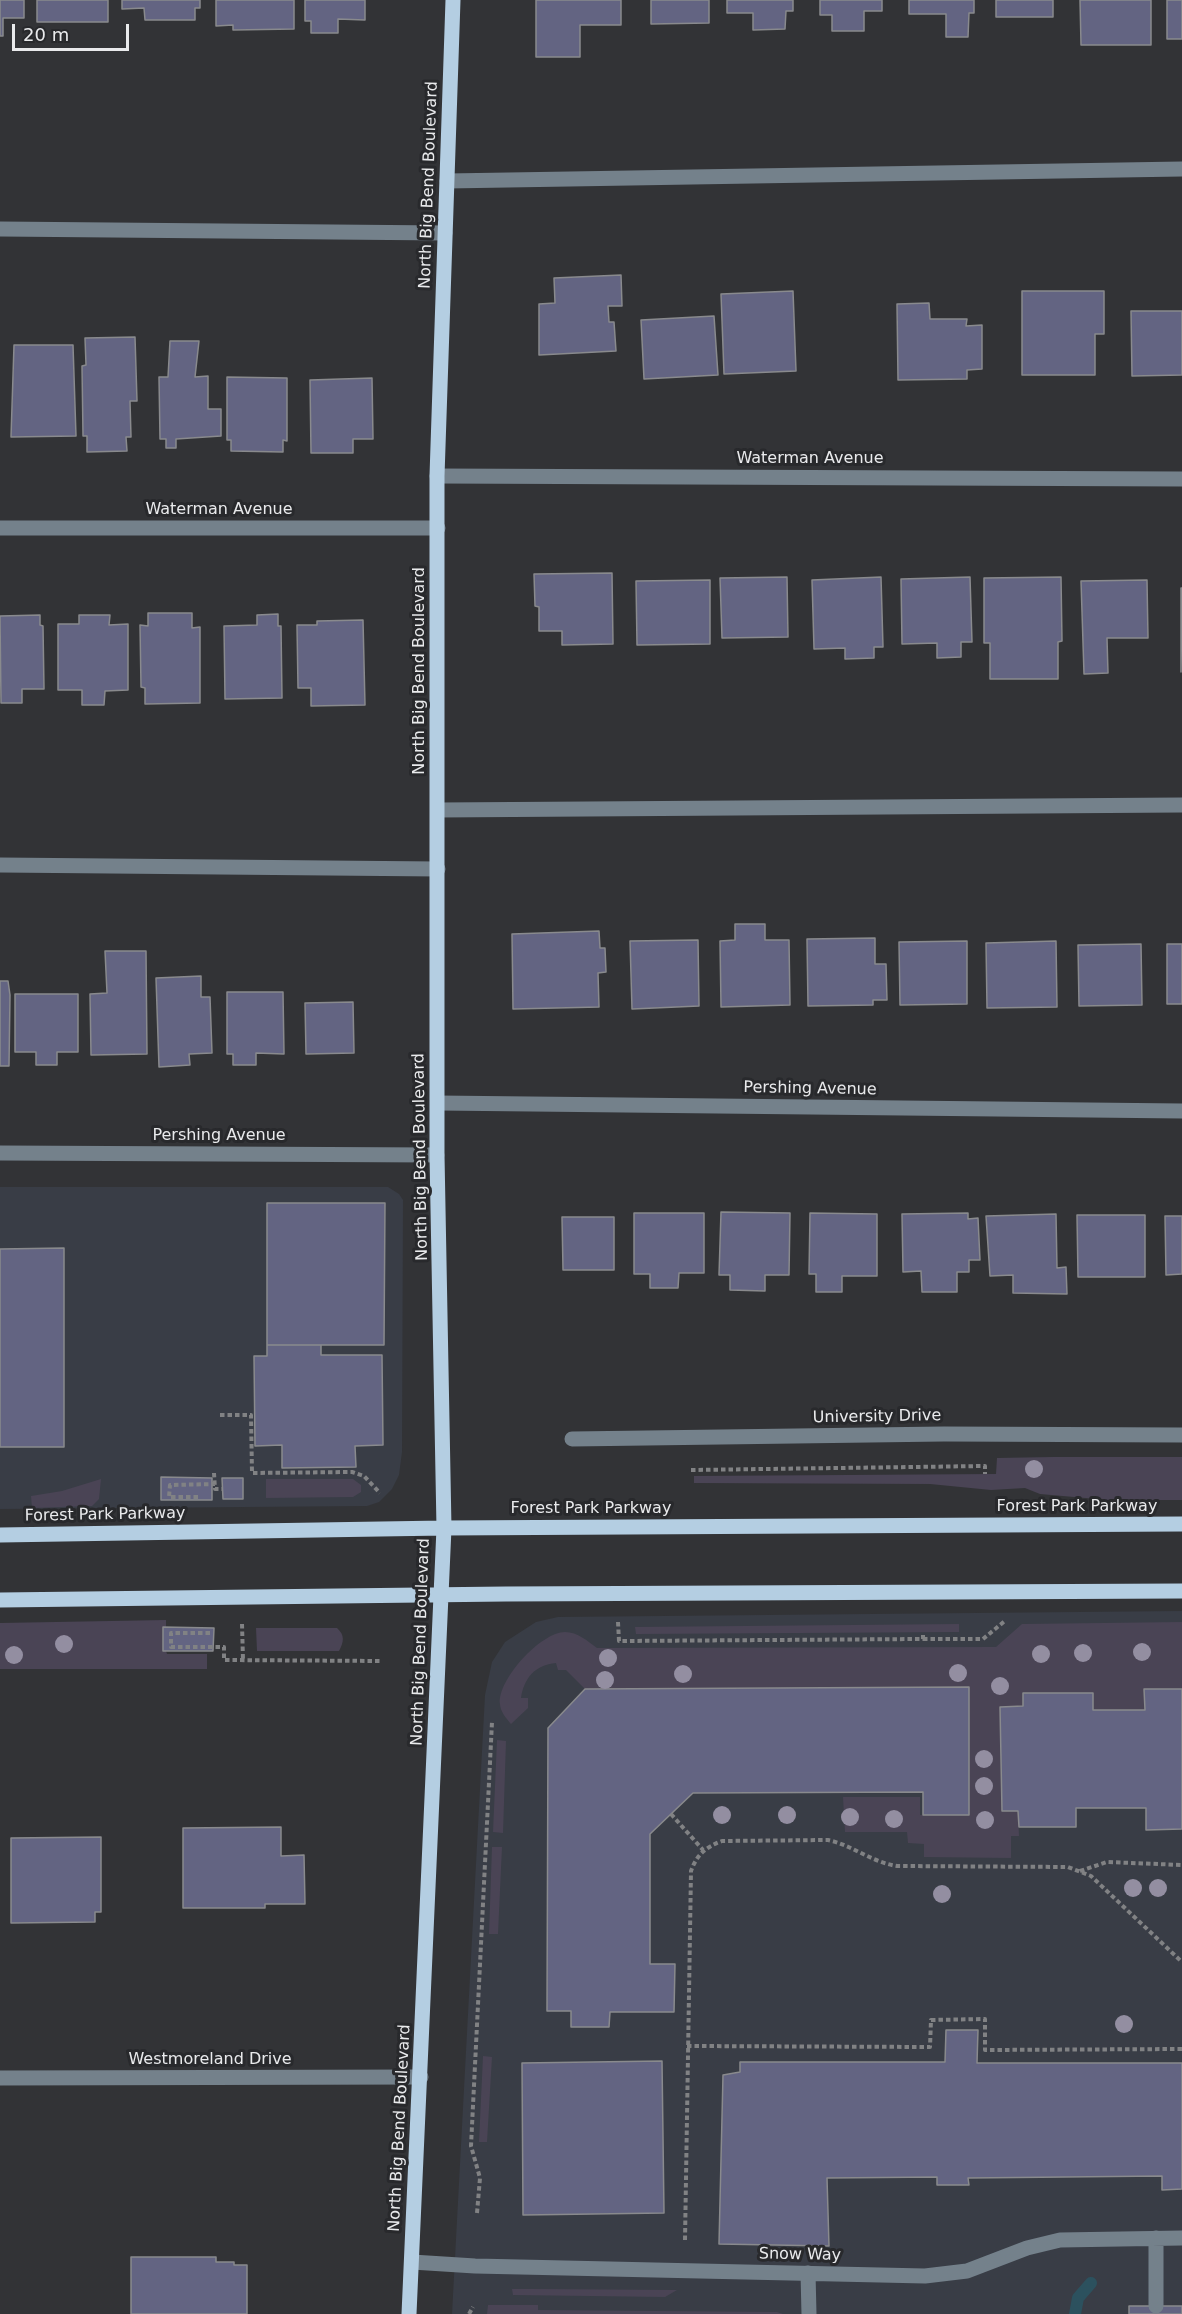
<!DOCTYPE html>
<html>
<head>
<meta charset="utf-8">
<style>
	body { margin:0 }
	#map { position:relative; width:1182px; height:2314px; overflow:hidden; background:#323336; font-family:"DejaVu Sans",sans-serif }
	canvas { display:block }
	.scale { position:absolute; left:12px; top:24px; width:117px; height:27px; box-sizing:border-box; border:3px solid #e9eaec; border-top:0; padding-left:8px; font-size:18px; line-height:21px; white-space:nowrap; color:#e9eaec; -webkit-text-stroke:4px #28292c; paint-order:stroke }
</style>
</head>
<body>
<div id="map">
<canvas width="1182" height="2314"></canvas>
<div class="scale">20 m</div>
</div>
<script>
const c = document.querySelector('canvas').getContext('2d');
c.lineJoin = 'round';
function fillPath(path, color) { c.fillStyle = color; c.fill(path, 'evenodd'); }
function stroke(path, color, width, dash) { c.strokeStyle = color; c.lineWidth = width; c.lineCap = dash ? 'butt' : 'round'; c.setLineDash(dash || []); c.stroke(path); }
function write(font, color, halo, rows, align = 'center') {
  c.font = font + ' "DejaVu Sans",sans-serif'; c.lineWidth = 6; c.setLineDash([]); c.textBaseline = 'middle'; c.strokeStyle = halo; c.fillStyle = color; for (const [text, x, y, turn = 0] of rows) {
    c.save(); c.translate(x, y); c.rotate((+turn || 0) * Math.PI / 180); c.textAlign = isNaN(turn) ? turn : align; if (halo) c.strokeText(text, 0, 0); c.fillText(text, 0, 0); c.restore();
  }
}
const built = new Path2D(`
	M 0,1187 L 388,1187 L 399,1194 L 403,1200 L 402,1452 L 399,1475 L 392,1489 L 379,1502 L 367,1506 L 0,1509 Z
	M 1182,1611 L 1182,2314 L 452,2314 L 485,1695 L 492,1662 L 505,1642 L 536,1622 L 558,1617 Z`);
const green = new Path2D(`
	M 1053,1457 L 1182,1457 L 1182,1500 L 1108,1500 L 1040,1494 L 1025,1488 L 991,1490 L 930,1484 L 694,1483 L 694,1476 L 996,1474 L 997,1458 Z
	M 101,1479 L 99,1499 L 92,1506 L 32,1508 L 31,1496 L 62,1491 Z
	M 266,1479 L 353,1479 L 361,1485 L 361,1492 L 353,1497 L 266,1498 Z
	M 166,1620 L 166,1628 L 163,1628 L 163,1651 L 166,1651 L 167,1654 L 207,1654 L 207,1669 L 0,1669 L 0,1623 Z
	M 1182,1622 L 1182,1689 L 1144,1689 L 1145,1710 L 1093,1710 L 1092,1693 L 1023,1693 L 1023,1706 L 1000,1707 L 1002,1811 L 1018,1811 L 1019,1836 L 1011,1836 L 1011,1858 L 924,1857 L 924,1844 L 908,1843 L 907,1832 L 845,1832 L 843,1797 L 920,1797 L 920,1815 L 969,1815 L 969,1687 L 585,1689 L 566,1670 L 558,1670 L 556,1663 C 535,1665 524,1678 521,1698 L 528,1698 L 528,1708 L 511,1724 C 506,1718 500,1711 500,1704 C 497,1680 541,1632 565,1632 C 578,1632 587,1641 597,1648 L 996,1647 L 1022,1624 Z
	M 959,1624 L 959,1632 L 636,1634 L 635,1627 Z
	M 256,1628 L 337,1628 C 345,1635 344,1642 339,1651 L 257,1651 Z
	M 497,1740 L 506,1741 L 503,1833 L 493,1832 Z
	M 492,1847 L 502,1847 L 498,1934 L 489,1934 Z
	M 483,2056 L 492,2057 L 487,2142 L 479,2142 Z
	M 512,2289 L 533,2289 L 677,2290 L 665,2297 L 513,2295 Z
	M 488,2305 L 538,2305 L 538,2310 L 777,2312 L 783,2314 L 487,2314 Z`);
const stream = new Path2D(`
	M 1075,2314 L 1078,2298 L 1091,2283`);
const building = new Path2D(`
	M 0,0 L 24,0 L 24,18 L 3,18 L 3,36 L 0,36 Z
	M 37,0 L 108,0 L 108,22 L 37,22 Z
	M 122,0 L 200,0 L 200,8 L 195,8 L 195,20 L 145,20 L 144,8 L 122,9 Z
	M 216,0 L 294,0 L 294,29 L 233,30 L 233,25 L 216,26 Z
	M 305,0 L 365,0 L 365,20 L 338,19 L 338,33 L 311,33 L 311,21 L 305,21 Z
	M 536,0 L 621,0 L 621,25 L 580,25 L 580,57 L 536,57 Z
	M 651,0 L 709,0 L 709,23 L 651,24 Z
	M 727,0 L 793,0 L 793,11 L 786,11 L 785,29 L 753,30 L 753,13 L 727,13 Z
	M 820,0 L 882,0 L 882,11 L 864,11 L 864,31 L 832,31 L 832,15 L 820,15 Z
	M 909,0 L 974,0 L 974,13 L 969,13 L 968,37 L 946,37 L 946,14 L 909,14 Z
	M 996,0 L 1053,0 L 1053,17 L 996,17 Z
	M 1080,0 L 1151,0 L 1151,45 L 1081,45 Z
	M 1167,0 L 1182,0 L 1182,39 L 1167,39 Z
	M 621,275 L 622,306 L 608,306 L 609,322 L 614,322 L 616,351 L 539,355 L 539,304 L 555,303 L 554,278 Z
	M 793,291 L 796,371 L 724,374 L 721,294 Z
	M 1022,291 L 1104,291 L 1104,334 L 1095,334 L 1095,375 L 1022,375 Z
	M 929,303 L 930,319 L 967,319 L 966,326 L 982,325 L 982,369 L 967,370 L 967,379 L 898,380 L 897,304 Z
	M 1131,311 L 1182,311 L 1182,375 L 1132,376 Z
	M 714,316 L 718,375 L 644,379 L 641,320 Z
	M 135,337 L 137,401 L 130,401 L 131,437 L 126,437 L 127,451 L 87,452 L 87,436 L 83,436 L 82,366 L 86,365 L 85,338 Z
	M 170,341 L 199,341 L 195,377 L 208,376 L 208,409 L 221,409 L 221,436 L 176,439 L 176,448 L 166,448 L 166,439 L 160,439 L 159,377 L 168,377 Z
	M 14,345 L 73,345 L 76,436 L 11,437 Z
	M 227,377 L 287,378 L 287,441 L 283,440 L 283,452 L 231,451 L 231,440 L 227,440 Z
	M 372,378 L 373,439 L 353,439 L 353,453 L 311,453 L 310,380 Z
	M 612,573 L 613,644 L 562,645 L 562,631 L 539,631 L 539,607 L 535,606 L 534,574 Z
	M 787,577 L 788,637 L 722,638 L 720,578 Z
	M 881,577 L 883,647 L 874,647 L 874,658 L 845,659 L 845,648 L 814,649 L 812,580 Z
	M 970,577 L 972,642 L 961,642 L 961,657 L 937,658 L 937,643 L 902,644 L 901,579 Z
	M 1061,577 L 1062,641 L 1058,642 L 1058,679 L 990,679 L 990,643 L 984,643 L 984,578 Z
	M 710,580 L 710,644 L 637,645 L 636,581 Z
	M 1147,580 L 1148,638 L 1107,638 L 1108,673 L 1084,674 L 1081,581 Z
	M 1181,588 L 1182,588 L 1181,672 Z
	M 148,613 L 192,613 L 192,628 L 200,627 L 200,703 L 145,704 L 145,688 L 141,687 L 140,625 L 148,626 Z
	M 278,614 L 278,626 L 281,626 L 282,698 L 225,699 L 224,626 L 257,625 L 257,615 Z
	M 40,615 L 40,625 L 43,626 L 44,689 L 22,689 L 22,703 L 1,703 L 0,616 Z
	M 79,615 L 110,615 L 109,625 L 128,624 L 128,690 L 105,691 L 104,705 L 82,705 L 82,690 L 58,690 L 58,624 L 79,624 Z
	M 363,620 L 365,705 L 311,706 L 311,688 L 298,688 L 297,625 L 317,625 L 317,621 Z
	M 735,924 L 765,924 L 765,940 L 789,940 L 790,1005 L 721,1007 L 720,941 L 735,940 Z
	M 599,931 L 600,948 L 605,948 L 606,972 L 598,973 L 599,1007 L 513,1009 L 512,934 Z
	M 875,938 L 875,964 L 886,964 L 887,1000 L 873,1000 L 873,1005 L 808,1006 L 807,939 Z
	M 698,940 L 699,1006 L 632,1009 L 630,941 Z
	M 967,941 L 967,1004 L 900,1005 L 899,942 Z
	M 1056,941 L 1057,1007 L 987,1008 L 986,943 Z
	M 1141,944 L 1142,1005 L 1079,1006 L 1078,945 Z
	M 1167,944 L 1182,944 L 1182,1004 L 1167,1004 Z
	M 105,951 L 146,951 L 147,1054 L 91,1055 L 90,994 L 107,993 Z
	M 201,976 L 201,997 L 210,997 L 212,1053 L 189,1054 L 190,1065 L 159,1067 L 156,978 Z
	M 0,981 L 8,981 L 10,995 L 9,1066 L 0,1066 Z
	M 227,992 L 283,992 L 284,1054 L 256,1053 L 256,1065 L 233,1065 L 233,1054 L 227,1054 Z
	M 15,994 L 78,994 L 78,1052 L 57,1052 L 57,1065 L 36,1065 L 36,1052 L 15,1052 Z
	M 353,1002 L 354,1053 L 306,1054 L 305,1003 Z
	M 267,1203 L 385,1203 L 384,1345 L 267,1345 Z
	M 721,1212 L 790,1213 L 789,1275 L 765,1275 L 765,1291 L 730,1290 L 730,1275 L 719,1275 Z
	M 634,1213 L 704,1213 L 704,1273 L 679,1273 L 678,1288 L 650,1288 L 650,1274 L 634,1274 Z
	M 810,1213 L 877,1214 L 877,1276 L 842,1276 L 842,1292 L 816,1292 L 816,1274 L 809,1274 Z
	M 968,1213 L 968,1219 L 978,1218 L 980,1260 L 969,1260 L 969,1272 L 957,1272 L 957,1292 L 922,1292 L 921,1271 L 903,1272 L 902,1214 Z
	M 1056,1214 L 1057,1268 L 1066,1267 L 1067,1294 L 1013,1293 L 1013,1275 L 990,1276 L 986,1216 Z
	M 1077,1215 L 1145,1215 L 1145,1277 L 1078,1277 Z
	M 1165,1216 L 1182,1216 L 1182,1274 L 1166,1275 Z
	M 562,1217 L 614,1217 L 614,1270 L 563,1270 Z
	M 64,1248 L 64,1447 L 0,1447 L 0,1249 Z
	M 267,1345 L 321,1345 L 321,1355 L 382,1355 L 383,1445 L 355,1446 L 356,1467 L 282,1468 L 282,1445 L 255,1446 L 254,1356 L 267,1356 Z
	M 161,1477 L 212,1478 L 212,1500 L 161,1500 Z
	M 222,1478 L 243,1478 L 243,1499 L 223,1499 Z
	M 163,1627 L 214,1628 L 213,1651 L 163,1651 Z
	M 969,1687 L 969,1815 L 923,1815 L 923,1792 L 693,1793 L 650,1834 L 650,1964 L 675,1964 L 674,2012 L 610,2012 L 609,2027 L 571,2027 L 571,2011 L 547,2011 L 548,1728 L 585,1689 Z
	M 1144,1689 L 1182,1689 L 1182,1829 L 1146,1830 L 1146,1808 L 1076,1808 L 1076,1827 L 1019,1827 L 1018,1811 L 1002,1811 L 1000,1707 L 1023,1706 L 1023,1693 L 1093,1693 L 1093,1710 L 1145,1710 Z
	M 281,1827 L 281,1856 L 304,1855 L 305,1904 L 265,1904 L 265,1908 L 183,1908 L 183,1828 Z
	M 101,1837 L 101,1912 L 95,1912 L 95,1922 L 11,1923 L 11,1838 Z
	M 946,2030 L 978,2030 L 977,2063 L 1182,2063 L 1182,2189 L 1162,2190 L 1162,2176 L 968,2178 L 969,2185 L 937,2185 L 937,2177 L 827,2178 L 829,2246 L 719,2244 L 723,2075 L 740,2072 L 740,2062 L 945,2062 Z
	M 662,2061 L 664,2213 L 523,2215 L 522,2063 Z
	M 131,2257 L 216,2257 L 216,2262 L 234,2262 L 234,2265 L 247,2265 L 247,2314 L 131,2314 Z
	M 1129,2306 L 1182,2306 L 1182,2314 L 1129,2314 Z`);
const path = new Path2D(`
	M 220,1415 L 251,1415 L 252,1473 L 352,1472 L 364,1476 L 380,1493
	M 691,1470 L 985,1466 L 985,1474
	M 214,1473 L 215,1489 L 222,1489
	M 198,1497 L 169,1497 L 170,1485 L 215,1484
	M 618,1622 L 619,1641 L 923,1639 L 923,1632
	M 242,1624 L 243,1660
	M 210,1633 L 171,1633 L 171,1647 L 224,1647 L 224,1660 L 382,1661
	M 923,1639 L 983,1639 L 1006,1620
	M 671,1814 L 703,1850
	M 1080,1871 L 1107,1862 L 1182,1865
	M 687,2046 L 930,2047 L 931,2020 L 985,2019 L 985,2050 L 1182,2049
	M 477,2213 L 480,2178 L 471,2146 L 492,1722
	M 685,2240 L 691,1871 C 697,1854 706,1847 722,1841 L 828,1840 C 852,1845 871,1862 897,1866 L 1068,1867 L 1091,1876 L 1182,1962
	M 469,2314 L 473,2307`);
const minor = new Path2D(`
	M 447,181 L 1182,169
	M 0,229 L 445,233
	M 437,476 L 1182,479
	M 0,528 L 438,528
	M 438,810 L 1182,805
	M 0,865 L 438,869
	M 438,1103 L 1182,1111
	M 0,1153 L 437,1155
	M 572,1439 L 944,1434 L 1182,1435
	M 0,2078 L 421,2077
	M 1156,2238 L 1156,2306
	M 412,2262 L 475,2266 L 925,2276 L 967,2271 L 1027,2248 L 1060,2240 L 1182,2238
	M 808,2273 L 809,2314`);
const major = new Path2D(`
	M 0,1535 L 444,1528 L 1182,1524
	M 0,1600 L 506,1594 L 1182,1591
	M 409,2314 L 444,1528 L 437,1155 L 437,476 L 453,0`);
const trees = [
	[1034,1469],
	[64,1644],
	[1142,1652],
	[1083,1653],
	[1041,1654],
	[14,1655],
	[608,1658],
	[958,1673],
	[683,1674],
	[605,1680],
	[1000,1686],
	[984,1759],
	[984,1786],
	[722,1815],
	[787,1815],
	[850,1817],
	[894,1819],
	[985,1820],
	[1133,1888],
	[1158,1888],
	[942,1894],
	[1124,2024]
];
const streetNames = [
	["North Big Bend Boulevard",429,185,-88],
	["Waterman Avenue",810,459],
	["Waterman Avenue",219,510],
	["North Big Bend Boulevard",420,671,-90],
	["Pershing Avenue",810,1089,1],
	["Pershing Avenue",219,1136],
	["North Big Bend Boulevard",421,1157,-91],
	["University Drive",877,1417,-1],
	["Forest Park Parkway",1077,1507],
	["Forest Park Parkway",591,1509],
	["Forest Park Parkway",105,1515,-1],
	["North Big Bend Boulevard",421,1642,-88],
	["Westmoreland Drive",210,2060],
	["North Big Bend Boulevard",400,2128,-87],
	["Snow Way",800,2255,1]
];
fillPath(built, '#393d46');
fillPath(green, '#4a4455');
stroke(stream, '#2c515e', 12);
fillPath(building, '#636482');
stroke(building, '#898a8d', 1.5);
stroke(path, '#818284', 4, [4.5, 3]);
stroke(minor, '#74818b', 15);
stroke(major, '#b4cee2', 15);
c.fillStyle = '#938ea1';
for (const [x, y] of trees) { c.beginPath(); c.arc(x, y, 9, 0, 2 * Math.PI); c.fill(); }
write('16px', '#e9eaec', '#28292c', streetNames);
</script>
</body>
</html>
